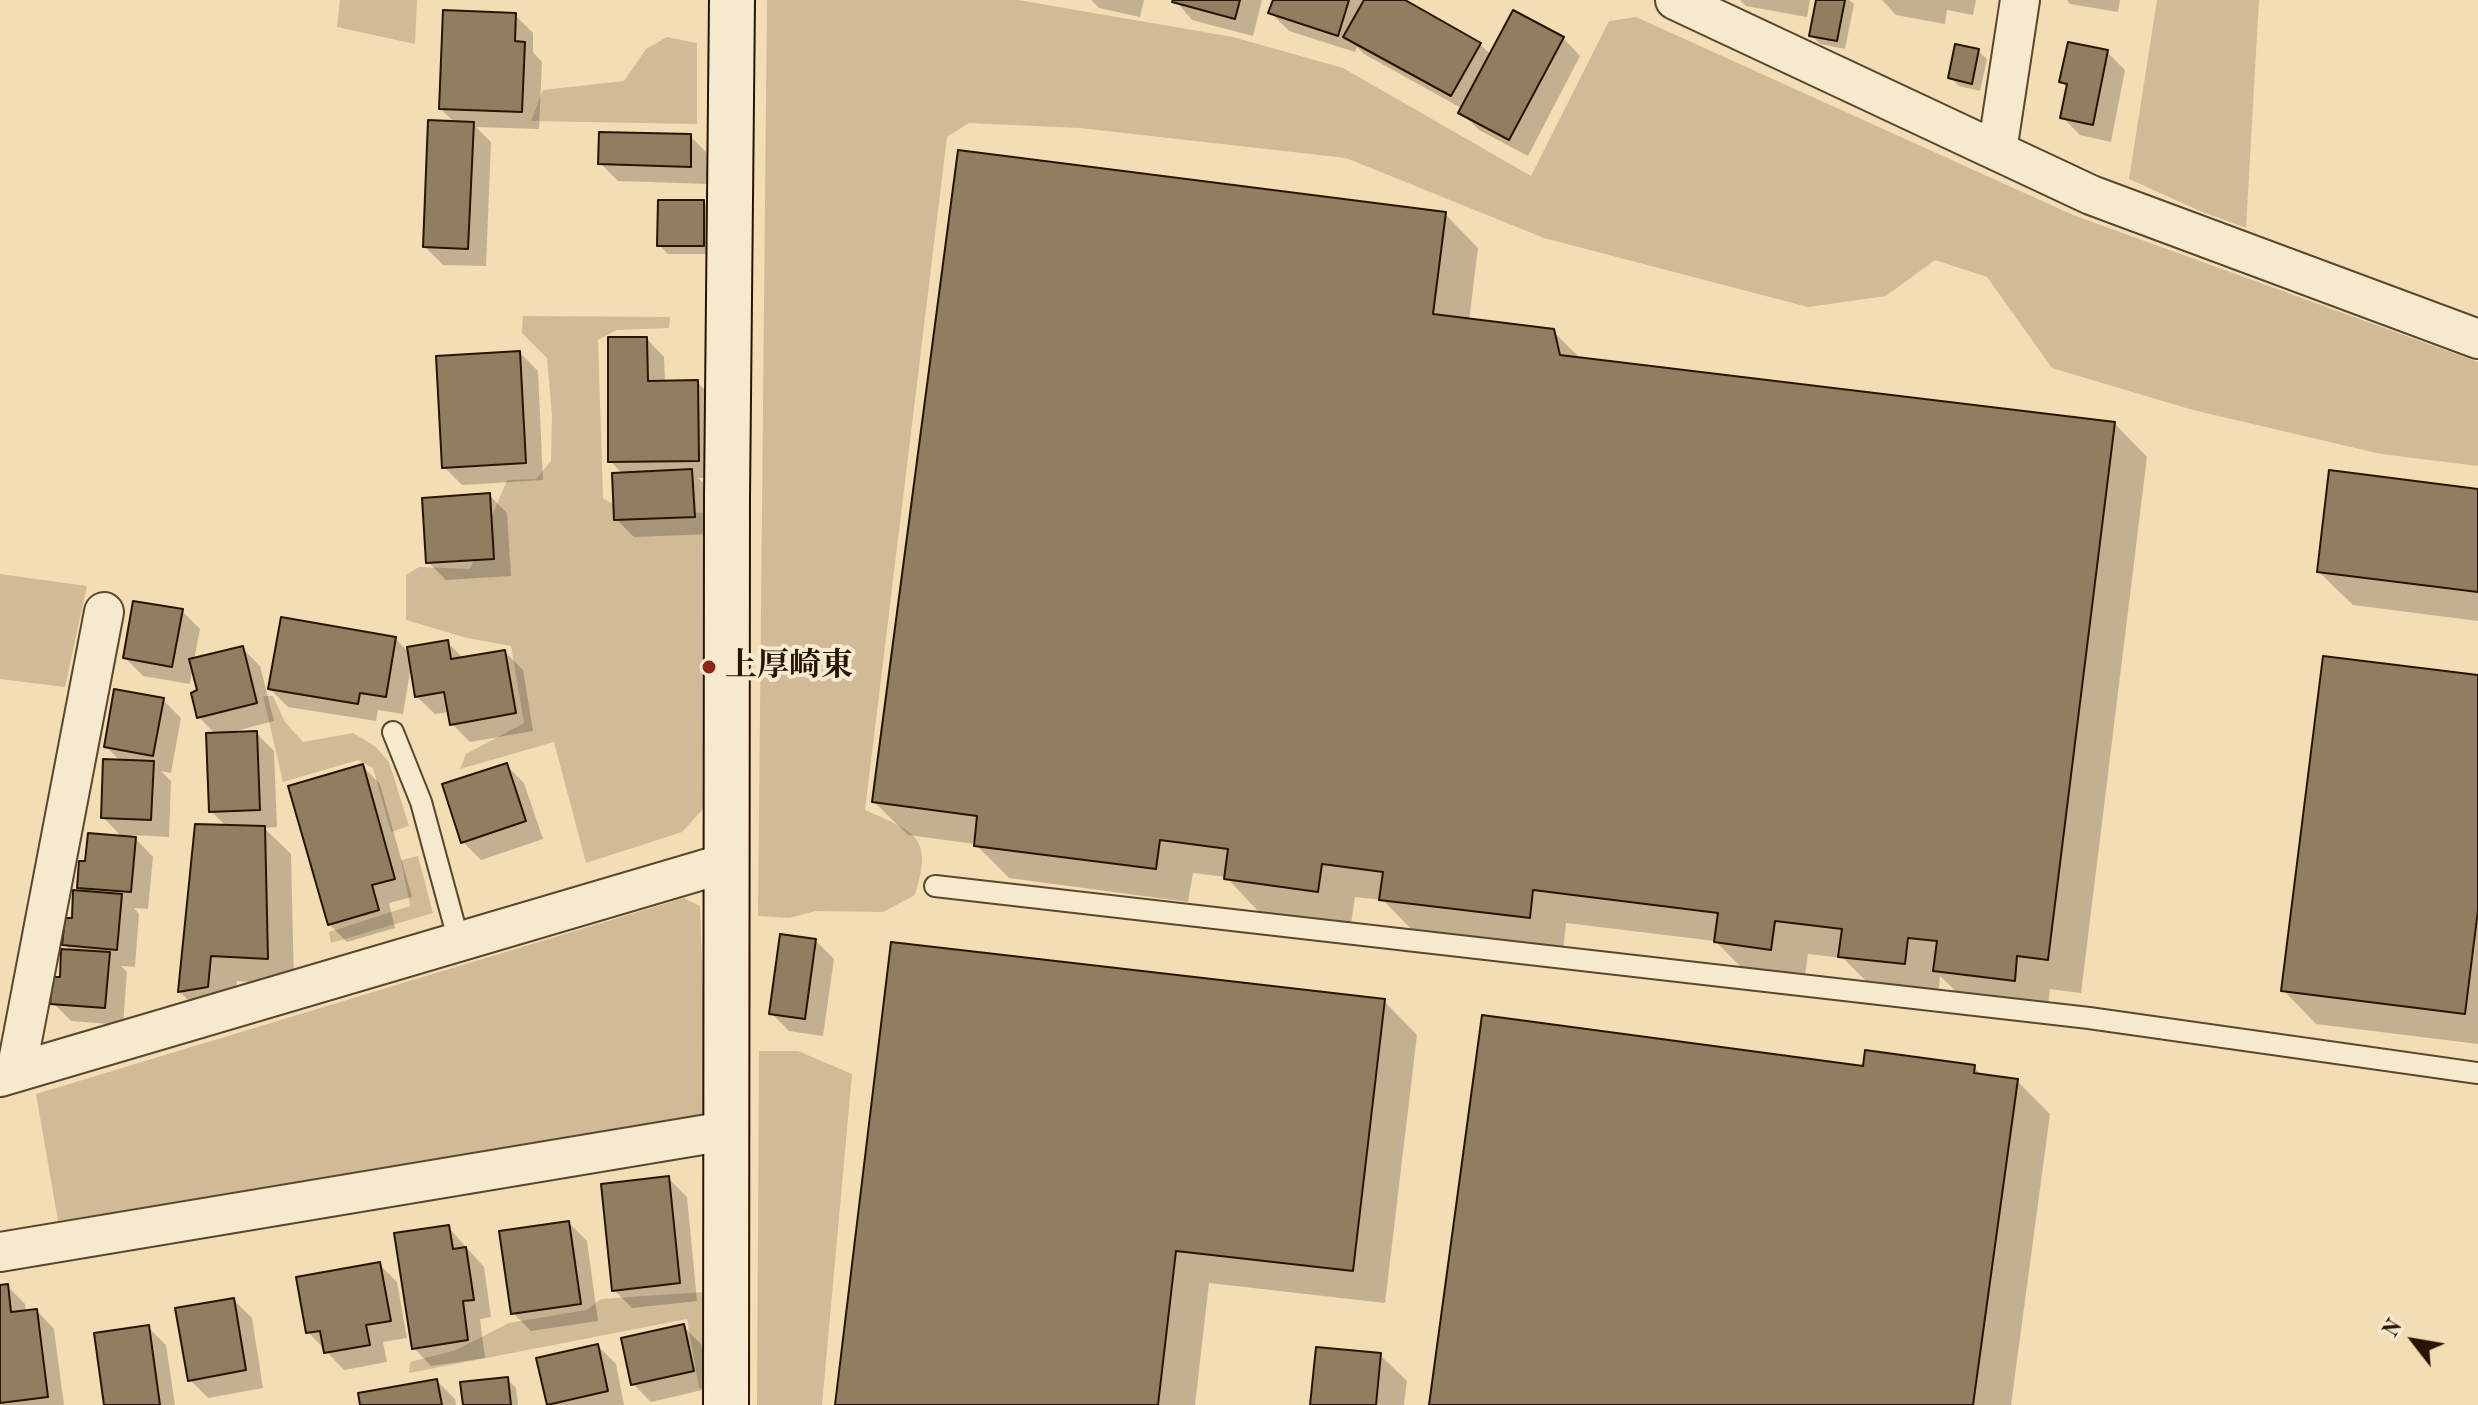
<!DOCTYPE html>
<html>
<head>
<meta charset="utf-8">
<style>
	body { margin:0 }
	#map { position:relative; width:2478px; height:1405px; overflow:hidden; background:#f3ddb4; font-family:"Old Standard TT",serif }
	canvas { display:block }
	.north { position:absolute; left:2374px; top:1301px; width:80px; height:80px; -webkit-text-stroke:6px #f7e9ce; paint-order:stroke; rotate:301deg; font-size:22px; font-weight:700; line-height:32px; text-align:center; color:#261502 }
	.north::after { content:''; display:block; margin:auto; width:28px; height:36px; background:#261502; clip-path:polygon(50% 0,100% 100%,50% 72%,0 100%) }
</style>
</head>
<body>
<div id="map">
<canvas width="2478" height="1405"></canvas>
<div class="north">N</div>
</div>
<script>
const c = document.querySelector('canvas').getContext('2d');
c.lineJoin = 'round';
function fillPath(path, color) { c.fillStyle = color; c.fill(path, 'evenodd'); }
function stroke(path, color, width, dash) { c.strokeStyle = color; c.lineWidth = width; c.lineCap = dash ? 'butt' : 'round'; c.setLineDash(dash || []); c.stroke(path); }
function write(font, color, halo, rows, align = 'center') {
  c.font = font + ' "Old Standard TT","Noto Serif JP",serif'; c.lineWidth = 8; c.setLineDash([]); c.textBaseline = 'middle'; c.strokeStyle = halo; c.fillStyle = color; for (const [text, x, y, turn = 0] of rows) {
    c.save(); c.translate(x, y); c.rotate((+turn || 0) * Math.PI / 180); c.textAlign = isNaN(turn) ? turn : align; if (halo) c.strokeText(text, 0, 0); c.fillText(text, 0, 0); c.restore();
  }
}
const green = new Path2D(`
	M 340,0 L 417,0 L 415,44 L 337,27 Z
	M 767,0 L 1018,0 L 1233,37 L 1343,68 L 1531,176 L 1609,21 L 1636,17 L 2073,215 L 2478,362 L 2478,466 L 2381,454 L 2193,410 L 2052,368 L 1987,277 L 1935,260 L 1886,296 L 1808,307 L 1544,238 L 1346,158 L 1080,128 L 969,123 L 947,137 L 865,810 C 914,832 934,835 915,895 L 883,912 L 816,911 L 789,918 L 758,916 Z
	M 2157,0 L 2259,0 L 2246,228 L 2200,211 L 2129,179 Z
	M 667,37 L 697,43 L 697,124 L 531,121 L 543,90 L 624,81 L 646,49 Z
	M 523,316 L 670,317 L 669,328 L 616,330 L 598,340 L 603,498 L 622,510 L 706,513 L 709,522 L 703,667 L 705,807 L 682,832 L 586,863 L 554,742 L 460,769 L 466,754 L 524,723 L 511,646 L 467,638 L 406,620 L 406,575 L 419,567 L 470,569 L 507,480 L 536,479 L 551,461 L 552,415 L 547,358 L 522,333 Z
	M 0,574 L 87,586 L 65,687 L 0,679 Z
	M 263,696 L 273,696 L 285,722 L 303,742 L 353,733 L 376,747 L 389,762 L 409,826 L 391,832 L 373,768 L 358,760 L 283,782 Z
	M 418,856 L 433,913 L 331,943 L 329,932 L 410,906 L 401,860 Z
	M 684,898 L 700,906 L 707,1109 L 694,1123 L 58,1221 L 36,1094 Z
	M 759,1051 L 798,1051 L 852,1074 L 822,1405 L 757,1405 Z
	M 703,1292 L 704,1389 L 699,1388 L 687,1319 L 409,1373 L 410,1362 L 456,1350 L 509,1323 L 586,1310 L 601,1299 Z`);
const shadow = new Path2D(`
	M 1091,0 L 1144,0 L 1140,17 L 1099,8 Z
	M 1175,0 L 1262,0 L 1253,36 L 1192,20 Z
	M 1275,0 L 1401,0 L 1480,44 L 1491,55 L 1563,38 L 1580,56 L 1528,156 L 1479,130 L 1461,112 L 1463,109 L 1364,54 L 1357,47 L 1355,52 L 1289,31 L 1271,13 Z
	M 1740,0 L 1810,0 L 1807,17 L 1746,6 Z
	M 1818,0 L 1849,0 L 1854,4 L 1845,49 L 1820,44 L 1811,35 Z
	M 1882,0 L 1976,0 L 1973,15 L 1947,10 L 1945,24 L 1896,15 Z
	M 2067,0 L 2120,0 L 2118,12 L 2070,4 Z
	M 515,15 L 533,33 L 533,52 L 542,62 L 539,129 L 476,127 L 491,142 L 486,266 L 443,265 L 425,247 L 455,123 L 441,109 Z
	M 1978,51 L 1987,59 L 1980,91 L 1959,86 L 1950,77 Z
	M 2107,52 L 2125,70 L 2111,142 L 2080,135 L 2062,117 L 2068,88 L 2061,81 Z
	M 690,136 L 708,154 L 708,184 L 618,181 L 600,163 Z
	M 703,202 L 712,211 L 711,254 L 668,254 L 659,245 Z
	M 1445,214 L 1478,248 L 1469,321 L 1553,331 L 1582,360 L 2114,423 L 2147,457 L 2081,993 L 2050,989 L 2047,1014 L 1969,1004 L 1940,976 L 1938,997 L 1874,989 L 1843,958 L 1808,954 L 1804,982 L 1749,975 L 1715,941 L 1566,923 L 1563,951 L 1415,933 L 1383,900 L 1355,897 L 1351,924 L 1259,912 L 1226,877 L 1193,873 L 1188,902 L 1009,878 L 975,844 L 908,835 L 874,802 Z
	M 647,339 L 664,357 L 665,382 L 697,382 L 715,400 L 716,478 L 698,478 L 710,489 L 712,534 L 634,537 L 616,519 L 624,475 L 610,461 Z
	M 520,353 L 538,371 L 543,480 L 462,485 L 444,467 Z
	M 2478,491 L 2478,621 L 2353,605 L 2319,572 Z
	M 489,495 L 507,513 L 511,576 L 446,580 L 428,562 Z
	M 182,611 L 200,629 L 194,660 L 242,648 L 260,666 L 274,721 L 228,733 L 256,733 L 274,751 L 277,827 L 264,828 L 291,854 L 294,985 L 237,981 L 233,1013 L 206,1018 L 180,992 L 197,826 L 227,827 L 211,811 L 216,735 L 199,717 L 199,691 L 193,665 L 190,684 L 143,676 L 125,658 Z
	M 395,638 L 410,654 L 447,642 L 464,659 L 505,652 L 523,670 L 533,731 L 470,742 L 452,724 L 450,712 L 435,714 L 417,697 L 411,666 L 403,714 L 378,710 L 376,721 L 288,707 L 270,689 Z
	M 2478,677 L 2478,1044 L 2316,1024 L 2283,990 Z
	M 163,700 L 181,718 L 171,773 L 161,771 L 171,781 L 169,837 L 132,835 L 153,857 L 148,909 L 134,908 L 139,914 L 135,967 L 121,966 L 127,972 L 123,1025 L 71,1021 L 53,1003 L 71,951 L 65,945 L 84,893 L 79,887 L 87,863 L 123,838 L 103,817 L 121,762 L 106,746 Z
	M 506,765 L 524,783 L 543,839 L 481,860 L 463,842 Z
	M 362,766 L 380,784 L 412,897 L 389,903 L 395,928 L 347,942 L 329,924 Z
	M 816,941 L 834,959 L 823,1036 L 789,1031 L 771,1013 Z
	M 1384,1001 L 1417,1035 L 1385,1303 L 1209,1283 L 1195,1405 L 837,1405 Z
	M 1974,1067 L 1984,1077 L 2017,1081 L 2050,1114 L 2011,1405 L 1431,1405 L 1865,1068 Z
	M 669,1179 L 687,1197 L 697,1301 L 632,1308 L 614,1290 Z
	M 569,1223 L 587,1241 L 598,1321 L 531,1331 L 513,1313 Z
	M 448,1227 L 484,1267 L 491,1317 L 480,1319 L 485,1358 L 431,1366 L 414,1348 Z
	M 379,1264 L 397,1282 L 407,1338 L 383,1342 L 387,1362 L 344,1370 L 308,1332 Z
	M 7,1286 L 25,1304 L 26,1312 L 37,1311 L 54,1329 L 64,1405 L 0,1405 L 0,1287 Z
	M 234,1300 L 252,1318 L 263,1388 L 208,1398 L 190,1380 Z
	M 683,1326 L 701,1344 L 711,1388 L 651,1402 L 633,1384 Z
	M 148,1327 L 166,1345 L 175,1405 L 106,1405 Z
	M 598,1346 L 616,1364 L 624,1405 L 549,1405 L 538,1360 Z
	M 1380,1355 L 1407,1381 L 1404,1405 L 1312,1405 Z
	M 507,1379 L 516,1388 L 518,1405 L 465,1405 Z
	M 437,1381 L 455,1399 L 456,1405 L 362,1405 Z`);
const building = new Path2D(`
	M 1173,0 L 1240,0 L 1235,19 L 1172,2 Z
	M 1273,0 L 1349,0 L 1338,36 L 1268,13 Z
	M 1364,0 L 1405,0 L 1481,43 L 1451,96 L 1343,37 Z
	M 1816,0 L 1845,0 L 1837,41 L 1809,36 Z
	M 443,10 L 516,13 L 515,41 L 525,42 L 522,112 L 439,109 Z
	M 1513,10 L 1564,37 L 1509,140 L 1458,113 Z
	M 2068,42 L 2108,50 L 2093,125 L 2060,118 L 2067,84 L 2059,82 Z
	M 1955,44 L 1979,49 L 1972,84 L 1948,78 Z
	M 428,120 L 474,122 L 468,249 L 423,247 Z
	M 599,132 L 691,134 L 691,167 L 598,164 Z
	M 958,150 L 1446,212 L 1433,314 L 1554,329 L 1560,355 L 2115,422 L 2048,960 L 2017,956 L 2015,981 L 1933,971 L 1937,941 L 1908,938 L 1905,964 L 1838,957 L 1842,929 L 1775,921 L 1771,950 L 1714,942 L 1718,913 L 1533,890 L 1530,918 L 1379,900 L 1383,872 L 1322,864 L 1318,892 L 1224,879 L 1228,849 L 1160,840 L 1156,869 L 974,846 L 977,816 L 872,802 Z
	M 658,200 L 704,200 L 704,246 L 657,246 Z
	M 608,337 L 647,337 L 648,381 L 698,380 L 699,461 L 608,462 Z
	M 520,351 L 526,463 L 442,468 L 436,356 Z
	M 692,469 L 695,517 L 614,520 L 612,473 Z
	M 2329,470 L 2478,489 L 2478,592 L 2317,572 Z
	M 490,493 L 494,559 L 426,563 L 422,498 Z
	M 133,601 L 183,609 L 172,667 L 123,658 Z
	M 281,617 L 396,637 L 386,697 L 360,693 L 358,704 L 268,689 Z
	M 448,640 L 451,659 L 505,650 L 516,713 L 450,725 L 444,692 L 415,697 L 407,647 Z
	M 243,646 L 257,703 L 197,718 L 191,693 L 197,690 L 189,659 Z
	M 2323,656 L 2478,675 L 2478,910 L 2465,1014 L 2281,991 Z
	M 114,689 L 164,698 L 153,756 L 104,747 Z
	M 257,731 L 260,810 L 209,812 L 206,733 Z
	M 103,759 L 154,761 L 151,820 L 101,818 Z
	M 507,763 L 526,821 L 461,843 L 442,784 Z
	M 363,764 L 395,879 L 372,885 L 379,910 L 328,925 L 288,786 Z
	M 195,824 L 265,826 L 268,959 L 211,956 L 208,987 L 178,992 Z
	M 88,833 L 136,837 L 131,892 L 77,888 L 79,861 L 85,861 Z
	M 73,890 L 122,894 L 117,950 L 62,945 L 65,918 L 72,918 Z
	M 780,934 L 816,939 L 805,1019 L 769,1014 Z
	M 891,942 L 1385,999 L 1353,1271 L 1176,1251 L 1158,1405 L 835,1405 Z
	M 61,949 L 110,952 L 105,1008 L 50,1004 L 53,977 L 60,977 Z
	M 1482,1015 L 1863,1066 L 1865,1050 L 1975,1065 L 1974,1073 L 2018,1079 L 1973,1405 L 1429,1405 Z
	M 669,1176 L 680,1283 L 612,1291 L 601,1184 Z
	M 569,1221 L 581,1304 L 511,1314 L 499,1231 Z
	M 449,1225 L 453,1249 L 466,1247 L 474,1300 L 463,1301 L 468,1340 L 412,1349 L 394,1233 Z
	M 380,1262 L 391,1321 L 366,1325 L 370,1345 L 324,1353 L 320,1331 L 306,1333 L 296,1277 Z
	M 8,1284 L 11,1312 L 37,1309 L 48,1397 L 0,1403 L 0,1285 Z
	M 234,1298 L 246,1370 L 188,1381 L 175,1308 Z
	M 684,1324 L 694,1371 L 631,1385 L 621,1338 Z
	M 149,1325 L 160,1405 L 104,1405 L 94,1333 Z
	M 598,1344 L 608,1391 L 547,1405 L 536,1358 Z
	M 1316,1347 L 1381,1353 L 1376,1405 L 1310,1405 Z
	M 508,1377 L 511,1405 L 463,1405 L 460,1382 Z
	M 437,1379 L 442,1405 L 360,1405 L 358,1393 Z`);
const lane = new Path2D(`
	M 393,732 L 421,802 L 459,942
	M 935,886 L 2089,1018 L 2478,1073`);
const street = new Path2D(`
	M 1675,0 L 2091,195 L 2478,339
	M 1997,151 L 2020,0
	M 16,1072 L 104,612
	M 0,1077 L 726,863
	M 0,1252 L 726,1131`);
const secondary = new Path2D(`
	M 726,1405 L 727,497 L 732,0`);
const markers = [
	[709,667,8,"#8f2418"]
];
const poiNames = [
	["上厚崎東",725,667]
];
fillPath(green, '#d0bb96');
fillPath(shadow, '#0003');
fillPath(building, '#917d5f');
stroke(building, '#261502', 2);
stroke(lane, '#59472e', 24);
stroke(street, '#59472e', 42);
stroke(secondary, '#261502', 48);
stroke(lane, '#f7e9ce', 20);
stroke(street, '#f7e9ce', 38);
stroke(secondary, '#f7e9ce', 44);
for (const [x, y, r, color] of markers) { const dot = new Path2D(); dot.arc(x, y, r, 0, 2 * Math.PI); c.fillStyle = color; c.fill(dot); stroke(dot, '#f7e9ce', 3); }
write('bold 32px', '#261502', '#f7e9ce', poiNames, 'left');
</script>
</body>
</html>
